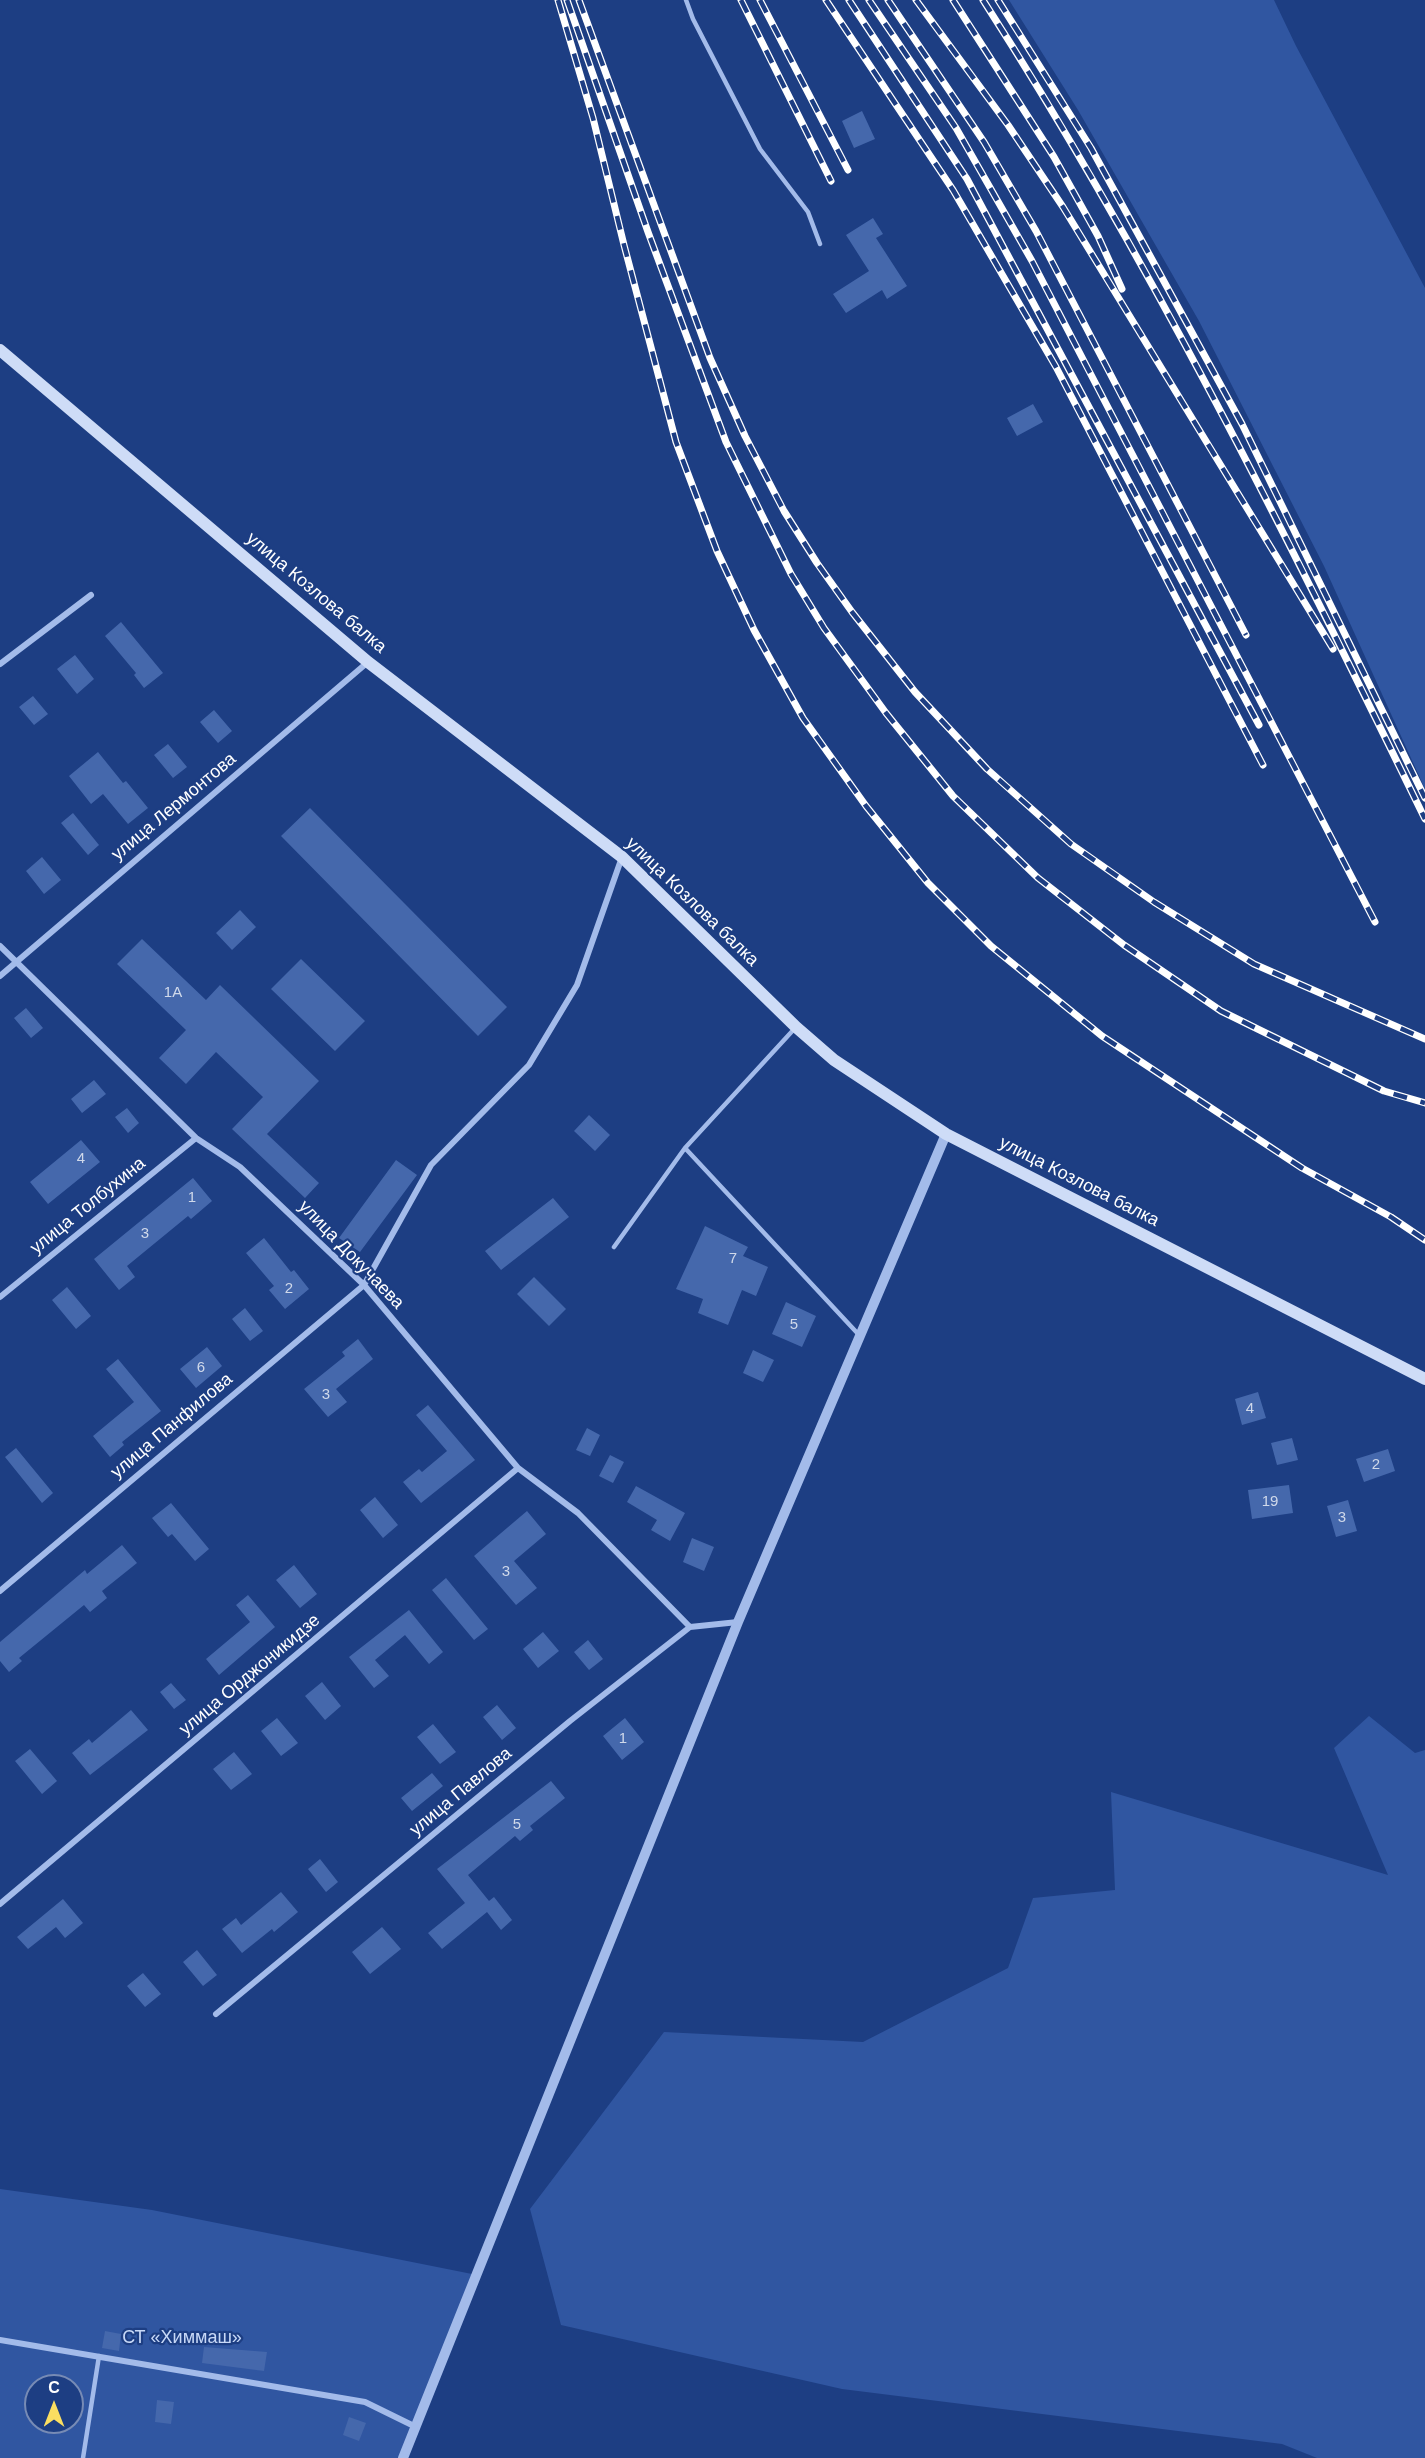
<!DOCTYPE html>
<html>
<head>
<meta charset="utf-8">
<style>
	body { margin:0 }
	#map { position:relative; width:1425px; height:2458px; overflow:hidden; background:#1d3e83; font-family:Helvetica,sans-serif }
	canvas { display:block }
	.north { position:absolute; left:24px; top:2374px; width:60px; height:60px; box-sizing:border-box; background:#1d3e83; border:2px solid #778bb5; border-radius:50%; rotate:0deg; font-size:16px; font-weight:700; line-height:24px; text-align:center; color:#fff }
	.north::after { content:''; display:block; margin:auto; width:21px; height:27px; background:#fade61; clip-path:polygon(50% 0,100% 100%,50% 72%,0 100%) }
</style>
</head>
<body>
<div id="map">
<canvas width="1425" height="2458"></canvas>
<div class="north">С</div>
</div>
<script>
const c = document.querySelector('canvas').getContext('2d');
c.lineJoin = 'round';
function fillPath(path, color) { c.fillStyle = color; c.fill(path, 'evenodd'); }
function stroke(path, color, width, dash) { c.strokeStyle = color; c.lineWidth = width; c.lineCap = dash ? 'butt' : 'round'; c.setLineDash(dash || []); c.stroke(path); }
function write(font, color, halo, rows, align = 'center') {
  c.font = font + ' Helvetica,sans-serif'; c.lineWidth = 4.5; c.setLineDash([]); c.textBaseline = 'middle'; c.strokeStyle = halo; c.fillStyle = color; for (const [text, x, y, turn = 0] of rows) {
    c.save(); c.translate(x, y); c.rotate((+turn || 0) * Math.PI / 180); c.textAlign = isNaN(turn) ? turn : align; if (halo) c.strokeText(text, 0, 0); c.fillText(text, 0, 0); c.restore();
  }
}
const green = new Path2D(`
	M 1009,0 L 1274,0 L 1296,46 L 1425,288 L 1425,789 L 1324,566 L 1199,321 L 1078,110 Z
	M 1369,1716 L 1415,1753 L 1425,1750 L 1425,2458 L 1317,2458 L 1282,2444 L 842,2389 L 561,2325 L 530,2209 L 664,2032 L 863,2042 L 1008,1968 L 1033,1898 L 1115,1890 L 1111,1792 L 1388,1875 L 1334,1748 Z
	M 0,2189 L 152,2210 L 477,2275 L 403,2458 L 0,2458 ZM 36,2386 L 72,2386 L 72,2422 L 36,2422 Z`);
const building = new Path2D(`
	M 862,111 L 875,139 L 854,148 L 842,121 Z
	M 873,218 L 883,234 L 876,238 L 907,286 L 887,299 L 882,290 L 846,313 L 833,294 L 869,271 L 846,235 Z
	M 1033,404 L 1043,422 L 1017,436 L 1007,418 Z
	M 121,622 L 163,673 L 144,688 L 134,675 L 136,673 L 105,636 Z
	M 75,655 L 94,679 L 77,694 L 57,669 Z
	M 33,696 L 48,714 L 34,725 L 19,707 Z
	M 214,710 L 232,731 L 218,743 L 200,722 Z
	M 168,744 L 187,767 L 173,778 L 154,755 Z
	M 98,752 L 123,783 L 126,781 L 148,808 L 128,824 L 103,794 L 91,804 L 69,776 Z
	M 310,808 L 507,1007 L 478,1036 L 281,836 Z
	M 73,813 L 99,845 L 88,855 L 61,823 Z
	M 42,857 L 61,880 L 44,894 L 26,871 Z
	M 240,910 L 256,927 L 232,950 L 216,933 Z
	M 142,939 L 206,1000 L 220,985 L 319,1081 L 267,1134 L 319,1183 L 305,1198 L 232,1129 L 263,1097 L 216,1052 L 186,1084 L 159,1058 L 186,1030 L 117,964 Z
	M 301,959 L 365,1021 L 335,1051 L 271,989 Z
	M 26,1008 L 43,1028 L 31,1038 L 14,1018 Z
	M 94,1080 L 106,1094 L 82,1113 L 71,1099 Z
	M 127,1108 L 139,1123 L 128,1133 L 115,1117 Z
	M 589,1115 L 610,1135 L 595,1151 L 574,1131 Z
	M 81,1140 L 100,1162 L 48,1204 L 30,1182 Z
	M 396,1160 L 417,1175 L 360,1252 L 339,1238 Z
	M 193,1178 L 212,1201 L 191,1219 L 188,1216 L 127,1266 L 135,1277 L 119,1290 L 94,1259 Z
	M 553,1198 L 569,1217 L 501,1270 L 485,1251 Z
	M 705,1226 L 748,1247 L 743,1256 L 768,1267 L 756,1296 L 742,1290 L 728,1325 L 698,1313 L 703,1299 L 676,1289 Z
	M 264,1238 L 291,1272 L 294,1270 L 309,1289 L 285,1309 L 269,1290 L 274,1286 L 246,1253 Z
	M 534,1277 L 566,1309 L 549,1326 L 517,1294 Z
	M 67,1287 L 91,1316 L 76,1329 L 52,1300 Z
	M 786,1302 L 816,1316 L 802,1347 L 772,1334 Z
	M 245,1308 L 263,1331 L 250,1341 L 232,1319 Z
	M 358,1339 L 373,1359 L 336,1389 L 347,1402 L 328,1417 L 304,1389 L 345,1356 L 342,1352 Z
	M 207,1347 L 222,1366 L 196,1388 L 180,1369 Z
	M 753,1350 L 774,1360 L 763,1382 L 743,1373 Z
	M 118,1359 L 161,1411 L 122,1442 L 124,1445 L 110,1457 L 93,1436 L 134,1402 L 106,1369 Z
	M 1258,1392 L 1266,1418 L 1242,1425 L 1235,1399 Z
	M 428,1405 L 475,1460 L 421,1503 L 403,1482 L 419,1469 L 422,1472 L 447,1451 L 416,1415 Z
	M 587,1428 L 600,1435 L 590,1456 L 576,1450 Z
	M 1292,1438 L 1298,1460 L 1277,1465 L 1271,1443 Z
	M 16,1448 L 53,1493 L 42,1503 L 5,1457 Z
	M 1388,1449 L 1395,1471 L 1364,1482 L 1356,1459 Z
	M 610,1455 L 624,1462 L 613,1483 L 599,1476 Z
	M 1289,1485 L 1293,1513 L 1252,1519 L 1248,1490 Z
	M 636,1486 L 685,1513 L 670,1541 L 651,1530 L 657,1520 L 627,1502 Z
	M 375,1497 L 398,1525 L 383,1538 L 360,1510 Z
	M 1348,1500 L 1357,1531 L 1336,1537 L 1327,1506 Z
	M 171,1503 L 209,1549 L 195,1561 L 172,1534 L 168,1537 L 152,1518 Z
	M 527,1511 L 546,1534 L 514,1561 L 537,1588 L 516,1605 L 474,1556 Z
	M 692,1538 L 714,1547 L 704,1571 L 683,1562 Z
	M 122,1545 L 137,1563 L 102,1591 L 107,1598 L 90,1612 L 84,1605 L 19,1658 L 22,1661 L 9,1672 L 0,1661 L 0,1642 L 85,1570 L 87,1574 Z
	M 294,1565 L 317,1594 L 300,1608 L 276,1580 Z
	M 446,1578 L 488,1629 L 474,1640 L 432,1590 Z
	M 248,1595 L 275,1627 L 219,1675 L 206,1659 L 250,1622 L 236,1605 Z
	M 409,1610 L 443,1652 L 429,1664 L 405,1635 L 375,1660 L 389,1676 L 374,1688 L 349,1657 Z
	M 543,1632 L 559,1651 L 538,1668 L 523,1649 Z
	M 588,1640 L 603,1659 L 589,1670 L 574,1652 Z
	M 322,1682 L 341,1706 L 325,1720 L 305,1696 Z
	M 171,1683 L 186,1700 L 174,1709 L 160,1692 Z
	M 497,1705 L 516,1728 L 502,1740 L 483,1717 Z
	M 131,1710 L 148,1730 L 90,1775 L 72,1753 L 89,1739 L 92,1743 Z
	M 277,1718 L 298,1743 L 281,1756 L 261,1731 Z
	M 625,1718 L 644,1742 L 622,1760 L 603,1736 Z
	M 433,1724 L 456,1752 L 440,1764 L 417,1737 Z
	M 30,1749 L 57,1781 L 42,1794 L 15,1761 Z
	M 234,1752 L 252,1774 L 231,1790 L 213,1769 Z
	M 432,1773 L 443,1786 L 412,1811 L 401,1798 Z
	M 551,1781 L 565,1798 L 530,1826 L 533,1830 L 520,1841 L 515,1836 L 468,1875 L 489,1901 L 494,1897 L 512,1920 L 501,1930 L 487,1912 L 442,1949 L 428,1933 L 465,1903 L 437,1869 Z
	M 320,1859 L 338,1882 L 326,1892 L 308,1869 Z
	M 281,1892 L 298,1912 L 274,1932 L 272,1929 L 242,1953 L 222,1929 L 236,1918 L 241,1925 Z
	M 63,1899 L 83,1923 L 65,1938 L 56,1927 L 28,1949 L 17,1937 Z
	M 382,1927 L 401,1949 L 370,1974 L 352,1952 Z
	M 197,1950 L 217,1975 L 203,1986 L 183,1962 Z
	M 143,1973 L 161,1994 L 145,2007 L 127,1986 Z
	M 105,2331 L 121,2334 L 119,2351 L 102,2348 Z
	M 204,2347 L 267,2352 L 264,2371 L 202,2363 Z
	M 157,2400 L 174,2402 L 171,2424 L 155,2422 Z
	M 349,2417 L 366,2423 L 359,2441 L 343,2435 Z`);
const service = new Path2D(`
	M 686,0 L 693,19 L 760,149 L 808,212 L 820,244
	M 796,1027 L 685,1148 L 860,1336
	M 614,1247 L 685,1148
	M 83,2458 L 99,2356`);
const minor = new Path2D(`
	M 0,664 L 91,595
	M 0,946 L 196,1138 L 240,1167 L 364,1285 L 518,1468 L 578,1513 L 690,1627
	M 0,976 L 368,662
	M 0,1297 L 196,1138
	M 0,1591 L 364,1285 L 431,1165 L 529,1065 L 577,985 L 622,857
	M 0,1904 L 518,1468
	M 216,2014 L 570,1721 L 690,1627 L 738,1622
	M 0,2340 L 365,2402 L 416,2427`);
const tertiary = new Path2D(`
	M 403,2458 L 738,1622 L 946,1134`);
const secondary = new Path2D(`
	M 0,350 L 368,662 L 622,857 L 796,1027 L 834,1060 L 946,1134 L 1425,1379`);
const rail = new Path2D(`
	M 558,0 L 593,118 L 624,245 L 676,442 L 717,551 L 754,630 L 803,718 L 866,806 L 928,883 L 991,946 L 1102,1036 L 1302,1168 L 1391,1217 L 1425,1240
	M 567,0 L 648,232 L 726,442 L 791,574 L 824,628 L 886,713 L 953,796 L 1038,878 L 1124,945 L 1221,1011 L 1384,1091 L 1425,1103
	M 579,0 L 710,358 L 745,436 L 784,511 L 817,563 L 852,612 L 915,692 L 987,769 L 1071,844 L 1154,902 L 1254,964 L 1425,1039
	M 741,0 L 831,181
	M 760,0 L 848,170
	M 826,0 L 953,190 L 1056,367 L 1263,765
	M 849,0 L 967,179 L 1259,725
	M 869,0 L 956,128 L 1032,261 L 1375,922
	M 888,0 L 984,142 L 1036,231 L 1246,635
	M 916,0 L 1008,125 L 1063,207 L 1333,649
	M 953,0 L 1054,157 L 1098,236 L 1122,289
	M 983,0 C 1151,261 1289,540 1425,819
	M 998,0 L 1091,148 L 1242,424 L 1425,798`);
const numberNames = [
	["1А",173,993],
	["4",81,1159],
	["1",192,1198],
	["3",145,1234],
	["7",733,1259],
	["2",289,1289],
	["5",794,1325],
	["6",201,1368],
	["3",326,1395],
	["4",1250,1409],
	["2",1376,1465],
	["19",1270,1502],
	["3",1342,1518],
	["3",506,1572],
	["1",623,1739],
	["5",517,1825]
];
const streetNames = [
	["улица Козлова балка",316,593,40],
	["улица Лермонтова",174,807,-40],
	["улица Козлова балка",692,902,44],
	["улица Козлова балка",1079,1182,27],
	["улица Толбухина",88,1206,-39],
	["улица Докучаева",351,1255,46],
	["улица Панфилова",172,1426,-40],
	["улица Орджоникидзе",250,1675,-40],
	["улица Павлова",461,1792,-40]
];
const parkNames = [
	["СТ «Химмаш»",182,2338]
];
fillPath(green, '#3056a1');
fillPath(building, '#4568ac');
stroke(service, '#a3bbea', 4.5);
stroke(minor, '#a3bbea', 6);
stroke(tertiary, '#a3bbea', 10);
stroke(secondary, '#cedcf7', 12);
stroke(rail, '#fff', 7);
stroke(rail, '#1d3e83', 4.5, [14]);
write('15px', '#d0d9ea', null, numberNames);
write('18px', '#fff', '#1d3e83', streetNames);
write('18px', '#c7d8f7', '#1d3e83', parkNames);
</script>
</body>
</html>
